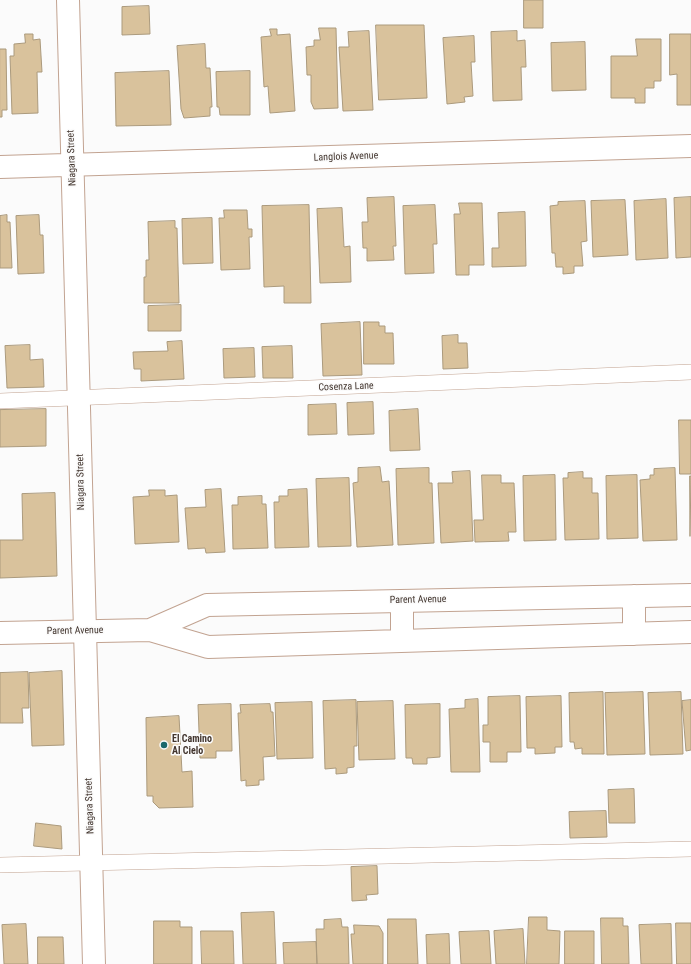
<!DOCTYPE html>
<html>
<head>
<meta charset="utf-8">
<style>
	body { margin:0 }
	canvas { display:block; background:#fbfbfb }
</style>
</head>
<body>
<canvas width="691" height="964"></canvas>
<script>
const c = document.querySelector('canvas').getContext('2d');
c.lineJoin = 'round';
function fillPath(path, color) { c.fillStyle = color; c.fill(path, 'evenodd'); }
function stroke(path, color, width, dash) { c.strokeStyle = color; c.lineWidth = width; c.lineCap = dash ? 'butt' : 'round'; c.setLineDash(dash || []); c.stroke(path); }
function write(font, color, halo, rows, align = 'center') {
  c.font = font + ' "Roboto Condensed",sans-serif'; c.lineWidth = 3; c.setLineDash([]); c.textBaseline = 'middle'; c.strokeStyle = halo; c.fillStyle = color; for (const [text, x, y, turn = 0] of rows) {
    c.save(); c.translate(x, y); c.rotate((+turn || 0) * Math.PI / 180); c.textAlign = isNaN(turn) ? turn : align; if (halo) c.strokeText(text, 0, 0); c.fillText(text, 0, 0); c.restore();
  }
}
const building = new Path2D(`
	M 524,0 L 543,0 L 543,28 L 524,28 Z
	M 149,6 L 150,34 L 122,35 L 122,7 Z
	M 376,25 L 424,25 L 427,98 L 379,100 Z
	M 319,28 L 336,28 L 338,108 L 314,109 L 311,102 L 311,75 L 307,75 L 306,47 L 314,46 L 314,40 L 320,40 Z
	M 270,29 L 277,29 L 277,35 L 290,34 L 295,111 L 270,113 L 268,86 L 264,87 L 261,37 L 271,36 Z
	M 369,31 L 373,110 L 343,111 L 339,47 L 349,47 L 348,32 Z
	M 517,31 L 517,41 L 525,40 L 526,67 L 521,67 L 522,100 L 493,101 L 491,32 Z
	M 25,34 L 33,34 L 33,40 L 40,39 L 42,72 L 37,72 L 38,113 L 12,114 L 10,56 L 14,56 L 14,44 L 25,43 Z
	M 670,34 L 691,34 L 691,105 L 677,105 L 677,74 L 670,75 Z
	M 474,36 L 475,62 L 471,62 L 473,96 L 464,97 L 465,102 L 447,104 L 443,38 Z
	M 636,39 L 661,39 L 661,81 L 654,81 L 654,88 L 645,88 L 645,103 L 635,103 L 635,98 L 611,98 L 611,56 L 637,56 Z
	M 585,42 L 586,90 L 552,91 L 551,43 Z
	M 205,44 L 206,68 L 210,68 L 212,107 L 210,107 L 210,116 L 184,118 L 181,109 L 177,46 Z
	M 0,49 L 6,49 L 7,110 L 2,110 L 2,117 L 0,117 Z
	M 169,71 L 171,125 L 116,126 L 115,73 Z
	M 250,71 L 250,115 L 220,115 L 219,107 L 217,107 L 216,72 Z
	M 394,197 L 396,246 L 393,246 L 394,260 L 367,261 L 367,248 L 363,248 L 362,222 L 368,222 L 367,198 Z
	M 691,197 L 691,257 L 676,258 L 674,198 Z
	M 666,199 L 668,258 L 636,260 L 634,201 Z
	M 625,200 L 628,255 L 593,257 L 591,201 Z
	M 585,201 L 587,241 L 581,242 L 583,266 L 574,266 L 574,273 L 563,274 L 563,267 L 556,267 L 555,253 L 552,253 L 550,206 L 558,205 L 558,202 Z
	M 459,203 L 482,203 L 484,265 L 469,265 L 469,275 L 456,275 L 454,214 L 460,214 Z
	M 309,205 L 311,303 L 284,303 L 284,286 L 264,287 L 262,206 Z
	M 435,205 L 437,244 L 433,244 L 434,273 L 405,274 L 403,206 Z
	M 342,208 L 344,247 L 350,246 L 351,282 L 320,283 L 317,209 Z
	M 224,210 L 247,210 L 248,229 L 252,229 L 252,237 L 249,237 L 250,269 L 221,270 L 219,218 L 224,218 Z
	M 525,212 L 526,266 L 492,267 L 492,248 L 499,248 L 498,213 Z
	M 7,215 L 7,222 L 10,222 L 12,268 L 0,268 L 0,216 Z
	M 39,215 L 40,235 L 43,235 L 44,273 L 18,274 L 16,216 Z
	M 212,218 L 213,263 L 183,264 L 182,219 Z
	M 175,221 L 175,228 L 177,228 L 179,303 L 144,303 L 144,277 L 146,277 L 146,260 L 149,260 L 148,222 Z
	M 181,305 L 181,331 L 148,331 L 148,306 Z
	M 360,322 L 362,375 L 323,376 L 321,324 Z
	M 364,322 L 379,322 L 379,326 L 385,326 L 385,333 L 393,333 L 394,364 L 364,364 Z
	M 458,335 L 458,343 L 467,343 L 468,368 L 443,369 L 442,336 Z
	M 182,341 L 184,379 L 141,381 L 141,369 L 134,369 L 133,352 L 168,351 L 167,342 Z
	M 30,345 L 30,360 L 43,359 L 44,387 L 7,388 L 5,346 Z
	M 292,346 L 293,378 L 263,378 L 262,347 Z
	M 254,348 L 255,377 L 224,378 L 223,349 Z
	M 373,402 L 374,434 L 348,435 L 347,403 Z
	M 336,404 L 337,434 L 308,435 L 308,405 Z
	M 46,409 L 46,446 L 0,447 L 0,410 Z
	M 418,409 L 420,450 L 390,451 L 389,411 Z
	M 679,420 L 691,420 L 691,474 L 680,474 Z
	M 380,467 L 382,482 L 389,481 L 393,545 L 357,547 L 353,483 L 358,482 L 358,468 Z
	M 429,468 L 429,483 L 432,483 L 434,543 L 398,545 L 396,469 Z
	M 675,468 L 677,540 L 643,541 L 640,480 L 650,479 L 650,475 L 654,475 L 654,469 Z
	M 470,471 L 473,541 L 441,543 L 438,483 L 453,483 L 452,472 Z
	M 583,472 L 583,478 L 592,478 L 592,493 L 598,493 L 599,539 L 565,540 L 563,478 L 568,478 L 568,473 Z
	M 482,475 L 501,475 L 501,483 L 514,483 L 516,532 L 508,532 L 509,541 L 475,542 L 474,520 L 483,520 Z
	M 555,475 L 556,540 L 524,541 L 523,476 Z
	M 637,475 L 638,538 L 607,539 L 606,476 Z
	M 690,476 L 691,476 L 690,536 Z
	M 349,478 L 351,546 L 318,547 L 316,479 Z
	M 221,489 L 225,552 L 206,553 L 205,548 L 188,549 L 185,508 L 206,507 L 205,490 Z
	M 307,489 L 309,547 L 275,548 L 274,502 L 279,502 L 279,496 L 288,496 L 288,490 Z
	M 149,490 L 165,490 L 165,496 L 177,495 L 179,542 L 135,544 L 133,497 L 149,496 Z
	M 55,493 L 57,576 L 0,578 L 0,540 L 23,540 L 22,494 Z
	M 262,496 L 262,504 L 266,504 L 268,548 L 233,549 L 232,505 L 238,505 L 238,497 Z
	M 62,671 L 64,745 L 32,746 L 29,673 Z
	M 28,672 L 29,708 L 22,708 L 23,723 L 0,723 L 0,673 Z
	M 603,692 L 604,754 L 582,754 L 582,748 L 575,749 L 574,742 L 570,742 L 569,693 Z
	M 643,692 L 645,754 L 607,755 L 605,693 Z
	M 681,692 L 683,754 L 650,755 L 648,693 Z
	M 520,696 L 521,752 L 507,752 L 507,762 L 490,762 L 490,742 L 483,742 L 483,725 L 488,725 L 488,697 Z
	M 561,696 L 562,747 L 555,747 L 555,753 L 535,754 L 535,748 L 527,748 L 526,697 Z
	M 478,699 L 480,772 L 451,772 L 449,709 L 465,708 L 465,700 Z
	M 356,700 L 357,746 L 354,746 L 354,767 L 347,768 L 347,773 L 336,774 L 336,768 L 325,769 L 323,701 Z
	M 691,700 L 691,750 L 686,751 L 682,701 Z
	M 393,701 L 395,759 L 359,760 L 357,702 Z
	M 312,702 L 313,758 L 277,759 L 275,703 Z
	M 231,704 L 232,751 L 216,751 L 216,758 L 200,758 L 198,705 Z
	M 270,704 L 271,712 L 273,712 L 275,756 L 263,757 L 264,780 L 259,780 L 259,785 L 246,786 L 246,780 L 241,781 L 238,713 L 241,713 L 240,705 Z
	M 440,704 L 440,757 L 427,758 L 427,764 L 413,764 L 412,758 L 406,758 L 405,705 Z
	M 179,716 L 182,772 L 192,771 L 193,807 L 159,808 L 153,802 L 153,796 L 147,796 L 146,718 Z
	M 634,789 L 635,823 L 609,823 L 608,790 Z
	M 606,811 L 607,837 L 570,838 L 569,812 Z
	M 36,823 L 61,826 L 62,849 L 34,846 Z
	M 377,866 L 378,894 L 366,895 L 367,900 L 352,901 L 351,867 Z
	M 274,912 L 276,964 L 243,964 L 241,913 Z
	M 529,917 L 547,917 L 547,930 L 560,931 L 559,964 L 527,964 Z
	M 601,918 L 623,918 L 623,926 L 628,926 L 629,964 L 602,964 Z
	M 341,919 L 342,927 L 348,927 L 349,964 L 317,964 L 316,929 L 324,929 L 324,920 Z
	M 388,919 L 416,919 L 418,964 L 388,964 Z
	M 154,921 L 180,921 L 180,927 L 192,927 L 192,964 L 154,964 Z
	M 676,923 L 691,923 L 691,964 L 677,964 Z
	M 26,924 L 28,964 L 4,964 L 2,925 Z
	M 671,924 L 672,964 L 641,964 L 639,925 Z
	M 354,925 L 379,926 L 383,933 L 383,964 L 353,964 L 351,934 L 354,934 Z
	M 523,929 L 525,964 L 496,964 L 494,931 Z
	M 201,931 L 233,931 L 234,964 L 202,964 Z
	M 489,931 L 491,964 L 461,964 L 459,932 Z
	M 565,931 L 594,931 L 594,964 L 565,964 Z
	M 449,934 L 450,964 L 427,964 L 426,935 Z
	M 38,937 L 63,937 L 64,964 L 38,964 Z
	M 316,942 L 317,964 L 284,964 L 283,943 Z`);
const lane = new Path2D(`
	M 0,401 L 691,372
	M 0,865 L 691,849`);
const street = new Path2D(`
	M 68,0 L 94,964
	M 0,167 L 691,146`);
const secondary = new Path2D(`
	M 634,596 L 634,634
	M 402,601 L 402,640
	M 150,630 L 207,605 L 691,595
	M 0,633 L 150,630 L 208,647 L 691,632`);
const markers = [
	[164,745,4,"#1b686c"]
];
const streetNames = [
	["Langlois Avenue",346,157,-2],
	["Niagara Street",72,158,-92],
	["Cosenza Lane",346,387,-2],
	["Niagara Street",81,482,-91],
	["Parent Avenue",418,600,-1],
	["Parent Avenue",75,631,-1],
	["Niagara Street",90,806,-92]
];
const poiNames = [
	["El Camino",172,739],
	["Al Cielo",172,751]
];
fillPath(building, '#d9c29c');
stroke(building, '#ab9a7d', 1);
stroke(lane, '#c2a391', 16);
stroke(street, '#c2a391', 24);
stroke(secondary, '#c2a391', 24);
stroke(lane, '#fff', 15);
stroke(street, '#fff', 22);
stroke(secondary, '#fff', 22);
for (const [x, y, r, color] of markers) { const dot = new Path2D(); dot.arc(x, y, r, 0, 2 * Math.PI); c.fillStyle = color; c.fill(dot); stroke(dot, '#fbfbfb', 1.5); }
write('10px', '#42352e', '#fbfbfb', streetNames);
write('bold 10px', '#42352e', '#fbfbfb', poiNames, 'left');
</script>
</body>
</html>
